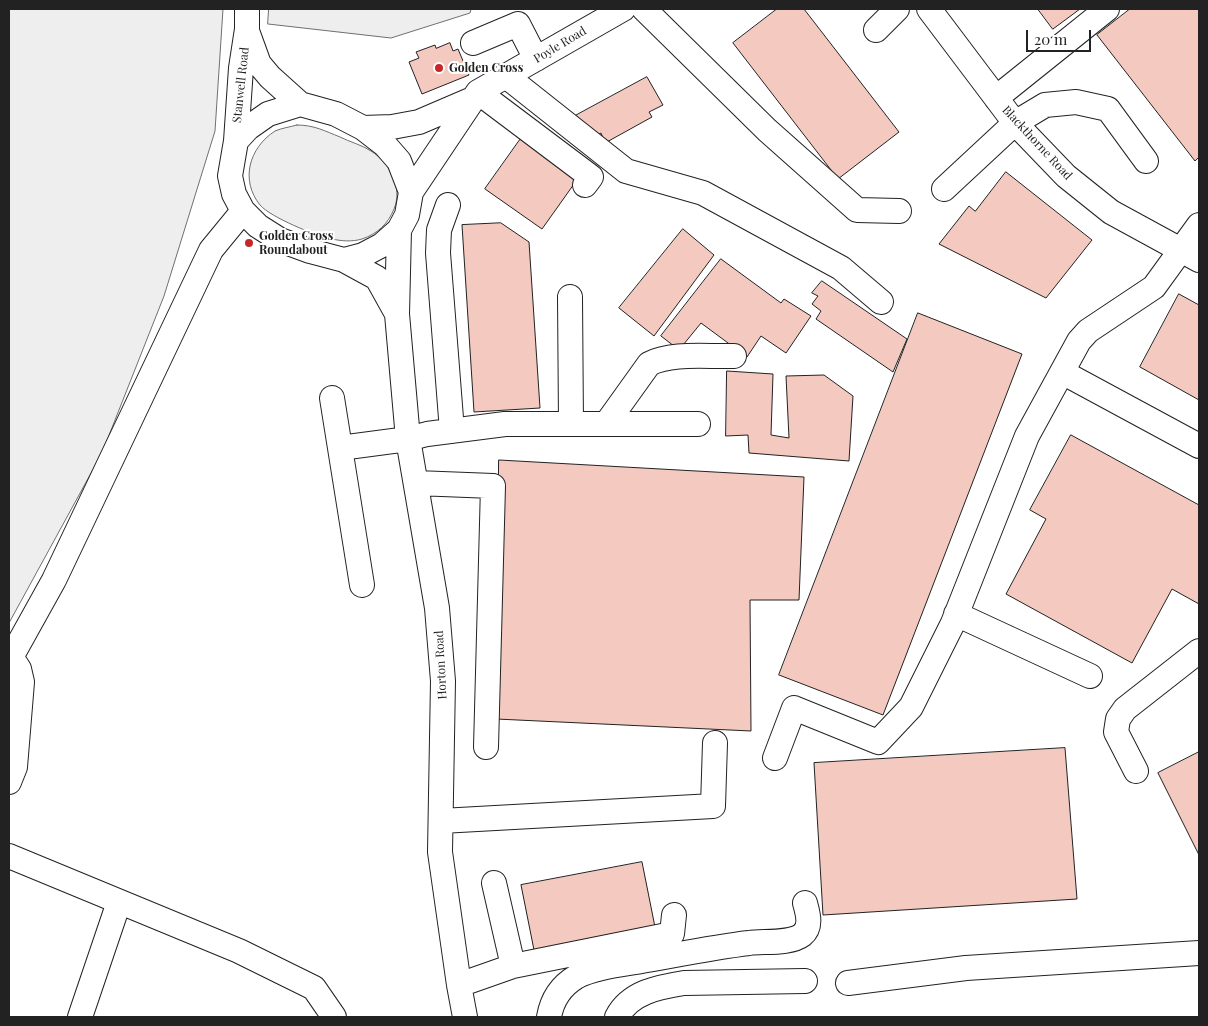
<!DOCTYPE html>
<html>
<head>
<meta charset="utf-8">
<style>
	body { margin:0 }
	#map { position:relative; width:1208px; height:1026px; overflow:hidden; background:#fff; font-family:"Playfair Display",serif }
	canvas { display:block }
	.frame { position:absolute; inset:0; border:10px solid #222; pointer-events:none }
	.scale { position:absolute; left:1026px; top:30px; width:65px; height:22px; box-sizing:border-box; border:2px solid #222; border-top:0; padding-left:6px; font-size:15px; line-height:18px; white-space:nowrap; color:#222; -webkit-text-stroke:4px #fff; paint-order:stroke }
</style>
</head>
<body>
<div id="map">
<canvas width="1208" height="1026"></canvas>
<div class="frame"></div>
<div class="scale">20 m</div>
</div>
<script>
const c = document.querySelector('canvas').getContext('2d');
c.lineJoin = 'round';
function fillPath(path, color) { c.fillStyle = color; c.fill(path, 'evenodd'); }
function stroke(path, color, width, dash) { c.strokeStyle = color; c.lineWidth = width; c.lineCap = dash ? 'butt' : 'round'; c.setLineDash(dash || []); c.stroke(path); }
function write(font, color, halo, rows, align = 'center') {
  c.font = font + ' "Playfair Display",serif'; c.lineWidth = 4; c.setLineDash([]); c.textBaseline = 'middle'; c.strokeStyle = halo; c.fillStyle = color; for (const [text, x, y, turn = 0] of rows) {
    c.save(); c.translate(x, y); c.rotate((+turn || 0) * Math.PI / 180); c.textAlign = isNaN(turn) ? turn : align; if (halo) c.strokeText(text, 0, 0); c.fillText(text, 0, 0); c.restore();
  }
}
const green = new Path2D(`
	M 9,9 L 223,9 L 215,131 L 164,296 L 102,453 L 9,623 Z
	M 269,9 L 471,9 L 470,13 L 391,38 L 268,24 Z
	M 297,125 C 314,125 325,131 340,137 C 350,142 362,145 371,151 C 390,163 403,188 394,209 C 388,224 377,234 362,239 C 352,242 341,241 332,239 C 316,236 270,217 260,205 C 240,180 249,148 275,131 C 282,128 290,127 297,125 Z`);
const building = new Path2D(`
	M 777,9 L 804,9 L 899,132 L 838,179 L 733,43 Z
	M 1038,9 L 1080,9 L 1053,29 Z
	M 1130,9 L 1199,9 L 1199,157 L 1195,161 L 1097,35 Z
	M 450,43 L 453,51 L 458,49 L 469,75 L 422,94 L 409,62 L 419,58 L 416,52 L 435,45 L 436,48 Z
	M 647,77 L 663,105 L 649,112 L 652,117 L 605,143 L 601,133 L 588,140 L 575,116 Z
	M 522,137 L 579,177 L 542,229 L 485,189 Z
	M 1006,172 L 1092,240 L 1046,298 L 939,244 L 969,206 L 975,211 Z
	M 501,223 L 529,242 L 540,408 L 474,412 L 462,225 Z
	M 683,229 L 714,255 L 654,336 L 619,308 Z
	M 721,259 L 781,303 L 784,299 L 811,316 L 786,353 L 761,336 L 747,357 L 701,323 L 679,350 L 661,336 Z
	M 822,281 L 907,339 L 893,372 L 816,319 L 821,311 L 812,304 L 818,296 L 812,293 Z
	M 1179,294 L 1199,305 L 1199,400 L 1140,367 Z
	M 918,313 L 1022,354 L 883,715 L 779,675 Z
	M 727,371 L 773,374 L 771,435 L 789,438 L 786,376 L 824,375 L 853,396 L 849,461 L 749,453 L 748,435 L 726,436 Z
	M 1071,435 L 1199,505 L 1199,604 L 1172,589 L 1132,663 L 1006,594 L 1046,519 L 1030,510 Z
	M 499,460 L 804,477 L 799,600 L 750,600 L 751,731 L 496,719 Z
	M 1065,748 L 1077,899 L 823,915 L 814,763 Z
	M 1199,752 L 1199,855 L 1158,773 Z
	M 642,862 L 656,932 L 535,955 L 521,885 Z`);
const minor = new Path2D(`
	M 644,9 L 767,130 L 857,210 L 899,211
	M 929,9 L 1015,123 L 1066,176 L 1111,212 L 1199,260
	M 876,30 L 897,9
	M 247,31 L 259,64 L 270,77 L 300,104
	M 473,43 L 518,24 L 536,59
	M 506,76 L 626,171 L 703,193 L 841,268 L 881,302
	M 478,92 L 591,177 L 585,185
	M 996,98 L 1107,9
	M 363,128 L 392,127 L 419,122 L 475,98
	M 236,141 L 248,128 L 268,114 L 300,104 L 336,114 L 363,128 L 385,145 L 399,161 L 411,192 L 407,215 L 399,230 L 382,245 L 363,255 L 344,260 L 310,251 L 280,240 L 258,226 L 243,211 L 234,194 L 230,176 L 236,141 L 241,68 L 247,29 L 247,9
	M 944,189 L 1015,123 L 1045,105 L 1076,102 L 1108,109 L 1146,161
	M 411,192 L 478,92 L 623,9
	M 448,205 L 439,230 L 438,253 L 452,431
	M 399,230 L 397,314 L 408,439 L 437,608 L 443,681 L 440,852 L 459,985 L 465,1017
	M 344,260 L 377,278 L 397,314
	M 570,297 L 571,424
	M 1062,372 L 1199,446
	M 332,398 L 340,448 L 408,439 L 427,434 L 505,424 L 606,424 L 649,364 C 671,352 708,357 734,356
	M 606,424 L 698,424
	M 340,448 L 362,585
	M 416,483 L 493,486 L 486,747
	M 956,614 L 1090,676
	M 9,661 L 54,580 L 211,250 L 243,211
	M 775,758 L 794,708 L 878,742 L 911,707 L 953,623 L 1027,436 L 1079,341 L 1088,331 L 1154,287 L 1199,225
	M 1136,771 L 1116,732 L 1118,719 L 1125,709 L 1199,651
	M 9,782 L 15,767 L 22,682 L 19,669 L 11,657
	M 441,821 L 713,806 L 715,743
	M 9,856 L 239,951 L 314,988 L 334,1017
	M 494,883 L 513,966
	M 848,983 L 966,968 L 1199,953
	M 459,985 L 513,966 L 672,934 L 674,915
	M 80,1017 L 119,902
	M 549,1017 C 552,1000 561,986 576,977 C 594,967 626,964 647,960 C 681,954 715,947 749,943 C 763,941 790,944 802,935 C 812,927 808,914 805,903
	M 617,1017 C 630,992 659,987 684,983 L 805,981`);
const markers = [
	[439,68,5,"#c62828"],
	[249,243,5,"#c62828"]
];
const streetNames = [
	["Poyle Road",560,45,-31],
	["Stanwell Road",241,85,-84],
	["Blackthorne Road",1037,143,47],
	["Horton Road",441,665,-93]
];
const poiNames = [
	["Golden Cross",449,68],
	["Golden Cross",259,236],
	["Roundabout",259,250]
];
fillPath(green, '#eee');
stroke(green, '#6f6f6f', 1);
fillPath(building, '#f3c9c0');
stroke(building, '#222', 1);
stroke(minor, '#222', 26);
stroke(minor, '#fff', 24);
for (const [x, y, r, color] of markers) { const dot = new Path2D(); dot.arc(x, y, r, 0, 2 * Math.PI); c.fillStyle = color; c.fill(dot); stroke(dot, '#fff', 2); }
write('12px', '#222', '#fff', streetNames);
write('bold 12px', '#222', '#fff', poiNames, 'left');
</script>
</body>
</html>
